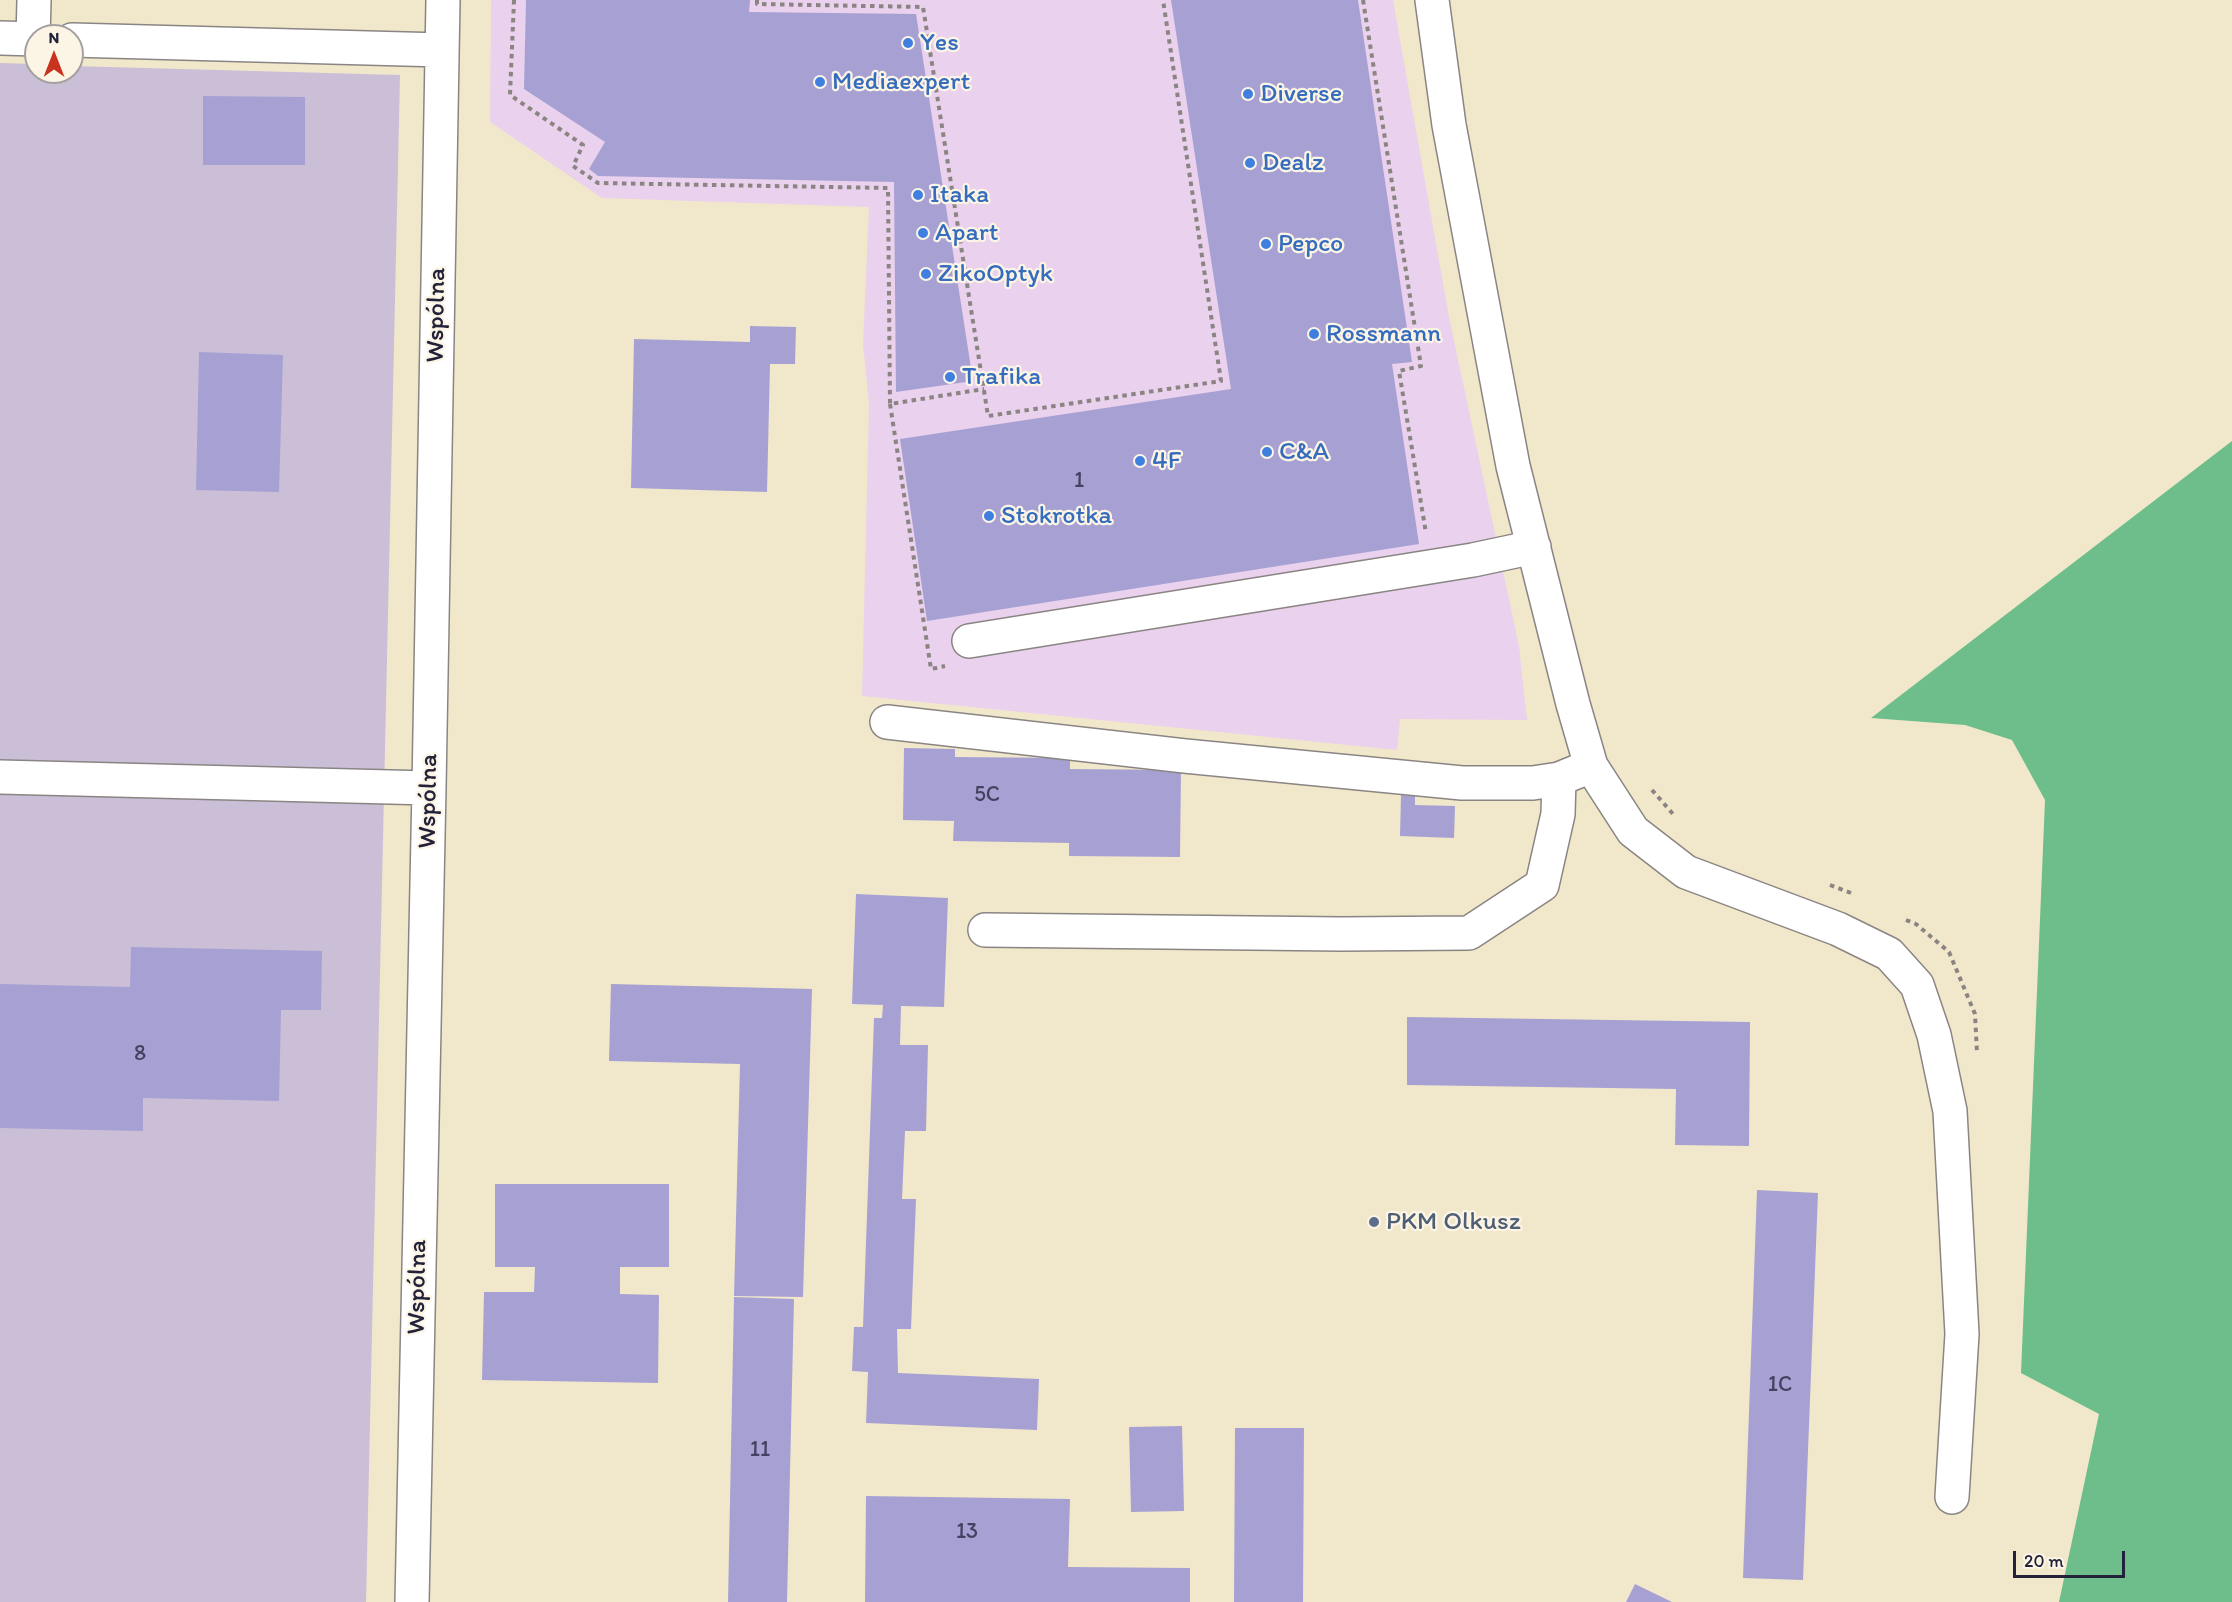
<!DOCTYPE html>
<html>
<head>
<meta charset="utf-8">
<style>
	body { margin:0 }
	#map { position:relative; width:2232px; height:1602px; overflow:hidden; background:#f1e8cb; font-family:Itim,sans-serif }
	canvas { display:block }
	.north { position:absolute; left:24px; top:24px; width:60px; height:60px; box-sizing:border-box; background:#fcf5e5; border:2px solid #a5a1a1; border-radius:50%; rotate:0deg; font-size:16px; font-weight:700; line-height:24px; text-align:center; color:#22223b }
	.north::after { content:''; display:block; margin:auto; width:21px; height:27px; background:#c8321e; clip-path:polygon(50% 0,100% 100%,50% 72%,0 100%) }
	.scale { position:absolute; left:2013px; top:1551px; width:112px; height:27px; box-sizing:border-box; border:3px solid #22223b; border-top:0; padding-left:8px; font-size:18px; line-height:21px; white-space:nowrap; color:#22223b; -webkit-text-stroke:4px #fcf5e5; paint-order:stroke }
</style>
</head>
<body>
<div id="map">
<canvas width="2232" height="1602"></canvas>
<div class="north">N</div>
<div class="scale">20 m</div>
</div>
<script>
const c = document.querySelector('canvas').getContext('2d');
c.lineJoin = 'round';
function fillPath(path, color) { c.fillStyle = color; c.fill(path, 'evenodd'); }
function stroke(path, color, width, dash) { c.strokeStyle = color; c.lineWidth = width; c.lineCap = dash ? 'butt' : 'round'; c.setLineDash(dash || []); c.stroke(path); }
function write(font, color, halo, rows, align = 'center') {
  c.font = font + ' Itim,sans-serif'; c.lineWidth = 4.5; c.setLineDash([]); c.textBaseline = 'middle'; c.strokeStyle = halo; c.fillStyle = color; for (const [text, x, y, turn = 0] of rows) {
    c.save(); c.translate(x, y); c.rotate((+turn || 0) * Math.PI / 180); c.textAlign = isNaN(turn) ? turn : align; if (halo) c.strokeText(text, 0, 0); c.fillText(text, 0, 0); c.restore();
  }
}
const built = new Path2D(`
	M 491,0 L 1393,0 L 1449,317 L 1519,646 L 1527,720 L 1400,719 L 1397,750 L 862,696 L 869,404 L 863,344 L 869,207 L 602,198 L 490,122 Z`);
const industrial = new Path2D(`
	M 0,63 L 36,64 L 36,72 L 72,72 L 72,66 L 400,75 L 366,1602 L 0,1602 Z`);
const forest = new Path2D(`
	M 2232,441 L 2232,1602 L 2059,1602 L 2099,1414 L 2021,1373 L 2045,800 L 2012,740 L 1965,725 L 1871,718 Z`);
const building = new Path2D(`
	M 526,0 L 750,0 L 749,12 L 916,14 L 973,381 L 896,392 L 894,182 L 598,176 L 589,169 L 605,142 L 524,89 Z
	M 1171,0 L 1358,0 L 1412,362 L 1392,364 L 1419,544 L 927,621 L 900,439 L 1231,389 Z
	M 203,96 L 305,97 L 305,165 L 203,165 Z
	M 750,326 L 796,327 L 795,364 L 770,364 L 767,492 L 631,488 L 634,339 L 750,342 Z
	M 199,352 L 283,355 L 279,492 L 196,490 Z
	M 904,748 L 955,749 L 955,757 L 1070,758 L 1070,769 L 1181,770 L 1180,857 L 1069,856 L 1069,843 L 953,841 L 954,821 L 903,820 Z
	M 1401,795 L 1415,796 L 1415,805 L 1455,806 L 1454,838 L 1400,836 Z
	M 856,894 L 948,898 L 944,1007 L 901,1006 L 900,1045 L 928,1045 L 926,1131 L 905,1131 L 902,1199 L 916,1199 L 911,1329 L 897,1329 L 898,1373 L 1039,1379 L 1037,1430 L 866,1423 L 868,1372 L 852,1371 L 854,1327 L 863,1327 L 874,1018 L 882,1018 L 883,1005 L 852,1004 Z
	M 131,947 L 322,951 L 321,1010 L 281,1010 L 279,1101 L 143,1098 L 143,1131 L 0,1128 L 0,984 L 130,987 Z
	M 611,984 L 812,989 L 803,1297 L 734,1296 L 740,1064 L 609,1061 Z
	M 1407,1017 L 1750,1022 L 1749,1146 L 1675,1145 L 1676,1089 L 1407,1085 Z
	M 495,1184 L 669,1184 L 669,1267 L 620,1267 L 620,1294 L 659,1295 L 658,1383 L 482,1380 L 484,1292 L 534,1292 L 535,1267 L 495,1267 Z
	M 1757,1190 L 1818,1193 L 1803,1580 L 1743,1578 Z
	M 734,1297 L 794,1299 L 787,1602 L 728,1602 Z
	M 1182,1426 L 1184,1511 L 1131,1512 L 1129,1427 Z
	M 1235,1428 L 1304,1428 L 1303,1602 L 1234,1602 Z
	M 866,1496 L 1070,1499 L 1068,1567 L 1190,1568 L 1190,1602 L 865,1602 Z
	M 1635,1584 L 1672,1602 L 1626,1602 Z`);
const path = new Path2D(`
	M 514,0 L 510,95 L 583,145 L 573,166 L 598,183 L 888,188 L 890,404 L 984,389
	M 757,0 L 757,4 L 923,7 L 988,416 L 1221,381 L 1163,0
	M 1363,0 L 1421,366 L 1399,371 L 1426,533
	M 890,404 L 931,669 L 945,666
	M 1652,790 L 1673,814
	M 1830,885 L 1851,893
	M 1906,920 L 1916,924 L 1949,952 L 1975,1014 L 1977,1053`);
const minor = new Path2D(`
	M 1432,0 L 1449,125 L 1513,466 L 1573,704 L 1591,766 L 1633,831 L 1686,872 L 1838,929 L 1889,954 L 1917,985 L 1934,1035 L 1950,1111 L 1962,1334 L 1952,1497
	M 0,38 L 36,39
	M 33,39 L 34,0
	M 72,40 L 442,50
	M 969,641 L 1473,560 L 1534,547
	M 887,722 L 1185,756 L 1462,783 L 1533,783 L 1559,779 L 1591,766
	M 0,777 L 429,788
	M 985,930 L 1341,934 L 1469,933 L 1542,885 L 1558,814 L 1559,779
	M 412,1602 L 429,788 L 443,0`);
const markers = [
	[908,43,6,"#3f7fe0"],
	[820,82,6,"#3f7fe0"],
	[1248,94,6,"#3f7fe0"],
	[1250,163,6,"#3f7fe0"],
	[918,195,6,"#3f7fe0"],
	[923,233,6,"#3f7fe0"],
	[1266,244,6,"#3f7fe0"],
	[926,274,6,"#3f7fe0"],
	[1314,334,6,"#3f7fe0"],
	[950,377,6,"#3f7fe0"],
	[1267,452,6,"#3f7fe0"],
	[1140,461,6,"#3f7fe0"],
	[989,516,6,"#3f7fe0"],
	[1374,1222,6,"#5c6f8a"]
];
const numberNames = [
	["1",1079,481],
	["5C",987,795],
	["8",140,1054],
	["1C",1780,1385],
	["11",760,1450],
	["13",967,1532]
];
const shopNames = [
	["Yes",920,43],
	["Mediaexpert",832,82],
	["Diverse",1260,94],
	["Dealz",1262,163],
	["Itaka",930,195],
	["Apart",935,233],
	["Pepco",1278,244],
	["ZikoOptyk",938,274],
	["Rossmann",1326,334],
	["Trafika",962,377],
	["C&A",1279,452],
	["4F",1152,461],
	["Stokrotka",1001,516]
];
const streetNames = [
	["Wspólna",437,315,-89],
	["Wspólna",429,801,-89],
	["Wspólna",418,1287,-89]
];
const serviceNames = [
	["PKM Olkusz",1386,1222]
];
fillPath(built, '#ead1ed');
fillPath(industrial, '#cabfd7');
fillPath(forest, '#6dbe8a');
fillPath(building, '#a7a1d3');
stroke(minor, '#8a8583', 36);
stroke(path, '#8a8583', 4, [4.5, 4.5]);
stroke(minor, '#fff', 33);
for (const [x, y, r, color] of markers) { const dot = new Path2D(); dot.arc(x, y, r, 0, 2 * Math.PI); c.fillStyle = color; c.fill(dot); stroke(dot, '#fcf5e5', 2); }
write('22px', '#434261', null, numberNames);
write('26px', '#366cbe', '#fcf5e5', shopNames, 'left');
write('26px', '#22223b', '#fcf5e5', streetNames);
write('26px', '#4e5e75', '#fcf5e5', serviceNames, 'left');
</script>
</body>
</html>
